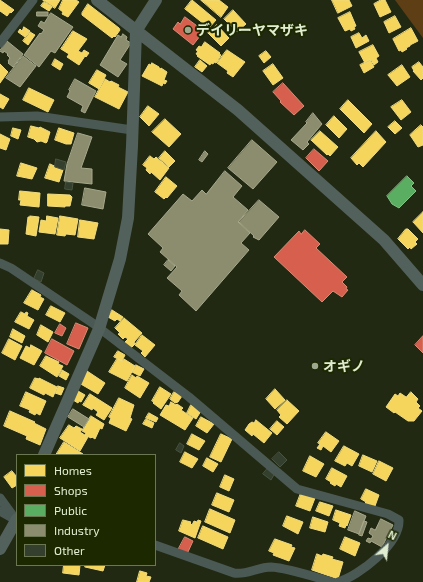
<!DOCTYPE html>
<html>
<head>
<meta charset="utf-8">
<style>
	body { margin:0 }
	#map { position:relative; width:423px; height:582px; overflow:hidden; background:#222913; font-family:"Exo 2",sans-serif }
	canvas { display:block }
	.legend { position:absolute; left:16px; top:454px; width:140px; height:112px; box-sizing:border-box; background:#1c2800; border:1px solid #6b7753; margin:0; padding:5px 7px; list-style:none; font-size:12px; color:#e1edd0 }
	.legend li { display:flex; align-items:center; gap:8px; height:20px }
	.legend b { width:20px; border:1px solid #6b7753 }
	.north { position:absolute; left:367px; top:526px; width:40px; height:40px; -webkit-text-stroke:3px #1c2800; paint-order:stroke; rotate:27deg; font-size:11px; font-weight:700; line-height:16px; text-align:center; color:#e1edd0 }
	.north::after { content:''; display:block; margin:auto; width:14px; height:18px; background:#e1edd0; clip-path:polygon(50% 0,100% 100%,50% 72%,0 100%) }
</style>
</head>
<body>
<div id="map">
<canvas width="423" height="582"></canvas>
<ul class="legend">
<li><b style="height:11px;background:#f6d55c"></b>Homes</li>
<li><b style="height:11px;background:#d6604d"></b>Shops</li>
<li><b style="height:11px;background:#5aae61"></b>Public</li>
<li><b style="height:11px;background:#8c8c6e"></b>Industry</li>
<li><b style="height:11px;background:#343f2e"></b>Other</li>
</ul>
<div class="north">N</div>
</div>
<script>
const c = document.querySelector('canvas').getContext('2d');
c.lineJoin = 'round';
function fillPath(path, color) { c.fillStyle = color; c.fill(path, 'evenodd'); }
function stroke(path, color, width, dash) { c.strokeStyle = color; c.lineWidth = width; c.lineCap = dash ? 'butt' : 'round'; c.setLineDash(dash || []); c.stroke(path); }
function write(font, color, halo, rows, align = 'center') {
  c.font = font + ' "Exo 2","Noto Sans JP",sans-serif'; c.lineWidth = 4; c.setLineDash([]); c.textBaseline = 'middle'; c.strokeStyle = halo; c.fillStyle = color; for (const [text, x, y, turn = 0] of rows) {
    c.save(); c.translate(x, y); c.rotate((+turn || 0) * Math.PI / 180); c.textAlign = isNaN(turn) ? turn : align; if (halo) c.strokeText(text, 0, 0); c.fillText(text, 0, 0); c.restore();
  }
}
const green = new Path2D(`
	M 395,0 L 423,0 L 423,38 Z`);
const homes = new Path2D(`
	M 0,0 L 14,10 L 11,13 L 10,12 L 7,16 L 0,11 Z
	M 43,0 L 60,0 L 55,8 Z
	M 63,0 L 76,0 L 79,2 L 68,17 L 62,14 L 63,12 L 59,9 Z
	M 192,0 L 216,20 L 209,28 L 185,9 Z
	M 201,0 L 219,0 L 228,7 L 221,17 Z
	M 332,0 L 349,0 L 352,6 L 338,13 Z
	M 381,0 L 385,0 L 391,12 L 380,17 L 374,4 Z
	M 44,2 L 52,7 L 49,11 L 41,6 Z
	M 88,4 L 119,28 L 120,30 L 115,37 L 114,36 L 112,38 L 82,15 L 82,13 Z
	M 233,10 L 246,24 L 237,32 L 224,19 Z
	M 350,12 L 356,26 L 354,27 L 355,29 L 351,31 L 350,29 L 345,31 L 338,18 Z
	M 395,16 L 401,27 L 389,33 L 384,22 Z
	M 217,25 L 229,38 L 221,46 L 208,33 Z
	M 24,27 L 30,31 L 25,37 L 18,32 L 20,29 L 22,31 Z
	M 411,28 L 418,41 L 410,45 L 410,46 L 406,48 L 407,49 L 402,52 L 401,50 L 399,51 L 393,39 Z
	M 73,31 L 87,39 L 78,51 L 82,53 L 84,50 L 89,53 L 86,57 L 85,56 L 79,65 L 67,57 L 69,54 L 61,49 Z
	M 30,32 L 35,35 L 28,45 L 23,41 Z
	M 359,33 L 362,38 L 366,35 L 369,41 L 356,48 L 351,37 Z
	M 205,42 L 220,53 L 219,54 L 221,55 L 216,63 L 214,62 L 213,64 L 211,63 L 210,65 L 197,56 L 198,55 L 196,54 L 198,51 L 196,50 L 199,46 L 201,47 Z
	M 373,45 L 379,56 L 376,58 L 378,62 L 374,65 L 371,60 L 365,63 L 359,52 Z
	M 227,50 L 245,62 L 233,77 L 227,73 L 228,71 L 217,63 Z
	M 266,51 L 271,57 L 264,63 L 259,56 Z
	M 55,59 L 63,64 L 60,70 L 52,65 Z
	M 200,60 L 207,66 L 202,72 L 195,67 Z
	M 370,60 L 374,67 L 364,73 L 360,65 Z
	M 419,62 L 423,67 L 423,78 L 421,80 L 413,71 L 414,71 L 412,67 Z
	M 152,63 L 159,67 L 159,68 L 161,69 L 161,68 L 167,72 L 164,80 L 167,81 L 165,84 L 163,83 L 162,86 L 142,76 L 149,64 L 151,65 Z
	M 0,64 L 8,72 L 0,83 Z
	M 273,64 L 283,78 L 273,85 L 263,71 Z
	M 402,65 L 410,77 L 397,86 L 388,75 Z
	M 97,70 L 106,75 L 99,89 L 89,83 Z
	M 105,79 L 110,82 L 111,81 L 119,85 L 118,87 L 128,92 L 119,109 L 95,97 Z
	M 29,88 L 54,100 L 48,112 L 23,100 Z
	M 0,94 L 9,99 L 3,109 L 0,107 Z
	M 348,100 L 372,124 L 364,133 L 340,109 Z
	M 402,100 L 411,112 L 401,120 L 391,107 Z
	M 148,106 L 159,114 L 149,126 L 140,117 Z
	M 334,116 L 347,129 L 339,138 L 326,125 Z
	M 165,119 L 181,134 L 169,147 L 152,132 Z
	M 395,121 L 402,128 L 395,134 L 388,127 Z
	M 421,125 L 423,127 L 423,145 L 418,147 L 410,135 Z
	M 31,126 L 39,128 L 40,127 L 50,132 L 47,142 L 46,143 L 41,141 L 37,142 L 34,139 L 28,137 Z
	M 13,128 L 21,130 L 18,139 L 11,136 Z
	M 59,128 L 74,133 L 71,144 L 66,144 L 55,140 Z
	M 320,131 L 338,147 L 330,156 L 328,154 L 327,155 L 311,140 Z
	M 376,131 L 386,142 L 363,167 L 359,163 L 357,165 L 351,158 Z
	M 0,134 L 10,139 L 6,150 L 0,148 Z
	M 165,151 L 175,161 L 169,167 L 159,158 Z
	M 150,156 L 154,159 L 156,157 L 169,168 L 160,180 L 151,172 L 150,174 L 146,170 L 147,168 L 143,165 Z
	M 21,163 L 37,168 L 32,179 L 17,176 Z
	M 50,164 L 63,170 L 59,182 L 45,178 Z
	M 166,177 L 177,186 L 167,198 L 166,197 L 164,199 L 155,192 Z
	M 20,191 L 40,193 L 39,207 L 20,205 L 21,200 L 19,200 Z
	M 48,194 L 70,195 L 72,197 L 70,206 L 65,206 L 65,207 L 48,206 Z
	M 423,212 L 423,233 L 413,222 Z
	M 30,216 L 39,217 L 36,236 L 26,234 L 28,217 L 30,217 Z
	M 47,216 L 58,218 L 55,234 L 39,232 L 41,220 L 46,221 Z
	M 60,216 L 78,219 L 75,235 L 66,234 L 65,236 L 57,235 Z
	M 80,220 L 98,223 L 94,239 L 78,237 Z
	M 0,229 L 9,230 L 8,244 L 0,244 Z
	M 406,229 L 408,229 L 418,239 L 415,242 L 417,244 L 411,249 L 410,247 L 408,249 L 398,239 Z
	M 32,290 L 41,295 L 40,297 L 44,299 L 38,310 L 24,303 Z
	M 51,306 L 65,313 L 60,322 L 46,315 Z
	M 112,310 L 123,317 L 120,321 L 117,319 L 115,321 L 108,317 Z
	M 21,312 L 25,314 L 26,312 L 28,313 L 27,316 L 34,320 L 29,329 L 15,322 Z
	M 124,318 L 142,333 L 134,342 L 135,344 L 130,349 L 124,343 L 128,339 L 125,337 L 123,339 L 118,334 L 120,333 L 115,328 Z
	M 41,325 L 53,332 L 48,342 L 37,335 Z
	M 13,329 L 25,336 L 22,343 L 10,337 Z
	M 142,335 L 155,345 L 145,357 L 141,353 L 143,351 L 135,345 Z
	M 9,339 L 22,346 L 15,360 L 2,353 Z
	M 31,345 L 42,351 L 34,365 L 20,358 L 26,346 L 30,348 Z
	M 118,351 L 125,355 L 122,361 L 114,357 Z
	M 46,356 L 59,362 L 58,364 L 63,366 L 57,377 L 40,366 Z
	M 117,359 L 123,361 L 124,359 L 135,366 L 127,381 L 109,372 Z
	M 136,365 L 144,369 L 140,376 L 132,372 Z
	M 62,370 L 69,374 L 66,380 L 59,376 Z
	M 87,371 L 105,383 L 98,394 L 79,383 Z
	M 132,375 L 136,378 L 137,376 L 149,383 L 140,398 L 125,388 Z
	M 35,378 L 39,379 L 39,378 L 57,387 L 53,397 L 45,393 L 44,395 L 30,388 Z
	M 58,386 L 64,388 L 61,395 L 55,393 Z
	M 160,387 L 171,394 L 161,409 L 153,403 L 154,402 L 152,401 Z
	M 275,389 L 285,400 L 275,409 L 266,399 Z
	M 78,391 L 85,395 L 81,402 L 79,401 L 78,403 L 73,400 Z
	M 26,392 L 46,401 L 40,415 L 36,413 L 35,415 L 29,412 L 30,410 L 20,406 Z
	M 174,392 L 182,396 L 178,402 L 175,403 L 170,399 Z
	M 411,392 L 418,399 L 416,402 L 420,406 L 418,408 L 422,411 L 414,421 L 408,421 L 395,412 L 394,413 L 386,407 L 395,394 L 398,396 L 400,393 L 406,397 Z
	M 90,394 L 112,408 L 104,420 L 96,415 L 98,412 L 93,408 L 92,410 L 83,405 Z
	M 119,398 L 134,405 L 130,418 L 132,419 L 126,431 L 109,423 L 111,418 L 109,417 Z
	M 287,400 L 299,411 L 287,424 L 279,417 L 281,415 L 277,410 Z
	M 171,402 L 176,405 L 175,406 L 177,404 L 183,408 L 181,410 L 193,418 L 185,430 L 160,415 L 166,405 L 169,406 Z
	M 191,405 L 201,411 L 196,419 L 187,413 Z
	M 10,411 L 35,422 L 34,423 L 46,429 L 40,445 L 26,439 L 27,436 L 4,426 Z
	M 149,413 L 158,418 L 156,422 L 146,418 Z
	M 91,416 L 104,424 L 102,429 L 100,428 L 95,439 L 92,437 L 91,438 L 85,435 L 86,433 L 82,431 Z
	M 201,417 L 214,424 L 207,433 L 196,426 Z
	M 146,419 L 154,423 L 152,428 L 143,424 Z
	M 256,420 L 272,433 L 264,443 L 253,434 L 252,436 L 245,430 L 249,424 L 252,422 L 254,423 Z
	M 277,421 L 284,427 L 277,435 L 270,429 Z
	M 69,425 L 74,428 L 76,426 L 82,429 L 80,432 L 88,437 L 80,451 L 60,438 Z
	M 326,432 L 339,441 L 331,452 L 323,446 L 321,450 L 317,448 L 320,444 L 318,443 Z
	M 192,434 L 205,441 L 199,450 L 187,444 Z
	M 221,434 L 232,439 L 221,462 L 210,457 Z
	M 64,442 L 83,454 L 83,455 L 56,455 Z
	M 344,446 L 359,454 L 352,466 L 347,463 L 345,466 L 335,461 Z
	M 185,452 L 198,459 L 192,468 L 180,462 Z
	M 363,455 L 377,461 L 372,472 L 359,466 Z
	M 310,456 L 324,464 L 316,477 L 303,471 Z
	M 207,458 L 218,464 L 213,472 L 203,466 Z
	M 379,461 L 393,468 L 386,481 L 373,474 Z
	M 332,468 L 347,476 L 341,487 L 336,484 L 335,486 L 330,483 L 331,482 L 326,479 Z
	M 12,471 L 17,477 L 17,485 L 12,488 L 4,477 Z
	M 225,475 L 234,479 L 229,491 L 220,487 Z
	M 366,489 L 379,495 L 375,506 L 373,505 L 373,507 L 365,503 L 366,502 L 361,499 Z
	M 217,493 L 234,500 L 229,512 L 212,505 Z
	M 301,493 L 315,498 L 310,511 L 296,506 Z
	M 320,502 L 333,506 L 329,516 L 316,511 Z
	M 210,509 L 235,520 L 230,533 L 205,522 Z
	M 336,510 L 351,515 L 347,526 L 346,525 L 345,528 L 339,526 L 340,523 L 333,520 Z
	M 287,516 L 303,522 L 298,534 L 283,526 Z
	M 313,517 L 328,522 L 325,532 L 310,528 Z
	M 183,520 L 191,522 L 190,523 L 192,525 L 194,521 L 197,522 L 198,520 L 201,521 L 195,538 L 179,531 Z
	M 203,526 L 228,537 L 223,549 L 198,538 Z
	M 345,537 L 360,543 L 355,556 L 340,549 Z
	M 275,539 L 292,545 L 291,547 L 295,548 L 289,561 L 273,555 L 274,553 L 269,551 Z
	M 317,554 L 322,556 L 323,554 L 333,557 L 332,559 L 343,562 L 338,579 L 312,570 Z
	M 64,565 L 80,565 L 79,575 L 63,573 Z
	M 86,565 L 105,565 L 103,571 L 85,567 Z
	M 140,571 L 147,573 L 146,576 L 151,577 L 149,582 L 137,582 Z`);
const shops = new Path2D(`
	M 185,17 L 204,31 L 193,45 L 173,29 L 178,22 L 180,24 Z
	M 283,83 L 304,106 L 294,115 L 280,102 L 281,101 L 273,92 Z
	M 314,149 L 328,161 L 319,171 L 306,158 Z
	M 305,230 L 320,244 L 316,248 L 347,277 L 342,282 L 347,287 L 346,289 L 348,290 L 342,297 L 333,291 L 322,302 L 274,257 L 299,231 L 301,234 Z
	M 76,323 L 88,328 L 79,349 L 67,344 Z
	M 60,324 L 66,328 L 62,336 L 55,333 Z
	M 423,336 L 423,353 L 415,345 Z
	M 52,339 L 74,351 L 67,365 L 45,353 Z
	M 185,537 L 193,541 L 187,554 L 178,550 Z`);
const public = new Path2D(`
	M 407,176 L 414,183 L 411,186 L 416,191 L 399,208 L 392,204 L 387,196 Z`);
const industry = new Path2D(`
	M 37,12 L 48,12 L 48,16 L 37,16 Z
	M 51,13 L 73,27 L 55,53 L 51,51 L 39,67 L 24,55 L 40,33 L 41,34 L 44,30 L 38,26 L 41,21 L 44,23 Z
	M 123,34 L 127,37 L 126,40 L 131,43 L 120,60 L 127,64 L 118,77 L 100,65 L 118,35 L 121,37 Z
	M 7,41 L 23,54 L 13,67 L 8,63 L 9,62 L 8,61 L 10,58 L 7,55 L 8,54 L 4,51 L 3,53 L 0,51 Z
	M 23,56 L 36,66 L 20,87 L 6,78 Z
	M 75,79 L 96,91 L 85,113 L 81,111 L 83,106 L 67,97 L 70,91 L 69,90 Z
	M 313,113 L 322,124 L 307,142 L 309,144 L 303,150 L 291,140 L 307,123 L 306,122 Z
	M 78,133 L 92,137 L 81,168 L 92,169 L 92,184 L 64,181 L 67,164 Z
	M 252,140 L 277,162 L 253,189 L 228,168 Z
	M 205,151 L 208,154 L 202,162 L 199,160 Z
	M 225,171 L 242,186 L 233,197 L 248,210 L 238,222 L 250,233 L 241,243 L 249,250 L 196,311 L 179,295 L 182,291 L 167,278 L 177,267 L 160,252 L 163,248 L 148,234 L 183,194 L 192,201 L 202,190 L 206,194 Z
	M 85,188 L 106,192 L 103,209 L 82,205 Z
	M 259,200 L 279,217 L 259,240 L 253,237 L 254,236 L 239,222 Z
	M 168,260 L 175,266 L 171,271 L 164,265 Z
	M 73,409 L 89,419 L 84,427 L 68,417 Z
	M 355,511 L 366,516 L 359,534 L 348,530 Z
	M 381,519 L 393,525 L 382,547 L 371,541 L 370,543 L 366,541 L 368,538 L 371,539 L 373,536 L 369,533 L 371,528 L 375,530 Z
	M 364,521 L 367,522 L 362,536 L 359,535 Z`);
const building = new Path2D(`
	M 56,159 L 66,162 L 64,170 L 55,167 Z
	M 66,182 L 73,183 L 72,190 L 65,189 Z
	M 38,270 L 44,273 L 41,282 L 34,279 Z
	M 180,443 L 184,446 L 181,453 L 176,450 Z
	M 279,452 L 287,460 L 280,467 L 272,459 Z
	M 268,468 L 275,473 L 271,480 L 263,474 Z`);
const street = new Path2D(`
	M 0,43 L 33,0
	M 0,117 L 37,116 L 132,130
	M 0,263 L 11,268 L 94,324 L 189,397 L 297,489 L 388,514 L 399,520 C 400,544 359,576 338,582
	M 0,498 L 16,520 L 0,511
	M 155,545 L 234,573 C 247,575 258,567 271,567 C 288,568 315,577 332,582`);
const secondary = new Path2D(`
	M 97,0 L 238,110 L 384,240 L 423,285
	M 44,455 L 99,329 L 120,259 L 128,218 L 132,146 L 136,31 L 156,0
	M 0,549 L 17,519`);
const markers = [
	[188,30,4,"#9ea88e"],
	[315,366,4,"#9ea88e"]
];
const poiNames = [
	["デイリーヤマザキ",196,30],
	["オギノ",323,366]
];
fillPath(green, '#5e3e15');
fillPath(homes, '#f6d55c');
stroke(homes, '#f0dc7f', 1);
fillPath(shops, '#d6604d');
stroke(shops, '#d98a74', 1);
fillPath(public, '#5aae61');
stroke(public, '#82c182', 1);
fillPath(industry, '#8c8c6e');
stroke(industry, '#a6a98b', 1);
fillPath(building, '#343f2e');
stroke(building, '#485442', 1);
stroke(street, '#4b5954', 9);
stroke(secondary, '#52615c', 12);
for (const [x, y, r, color] of markers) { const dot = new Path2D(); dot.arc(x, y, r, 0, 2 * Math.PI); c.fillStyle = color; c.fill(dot); stroke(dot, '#1c2800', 1.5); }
write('bold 14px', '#e1edd0', '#1c2800', poiNames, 'left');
</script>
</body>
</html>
